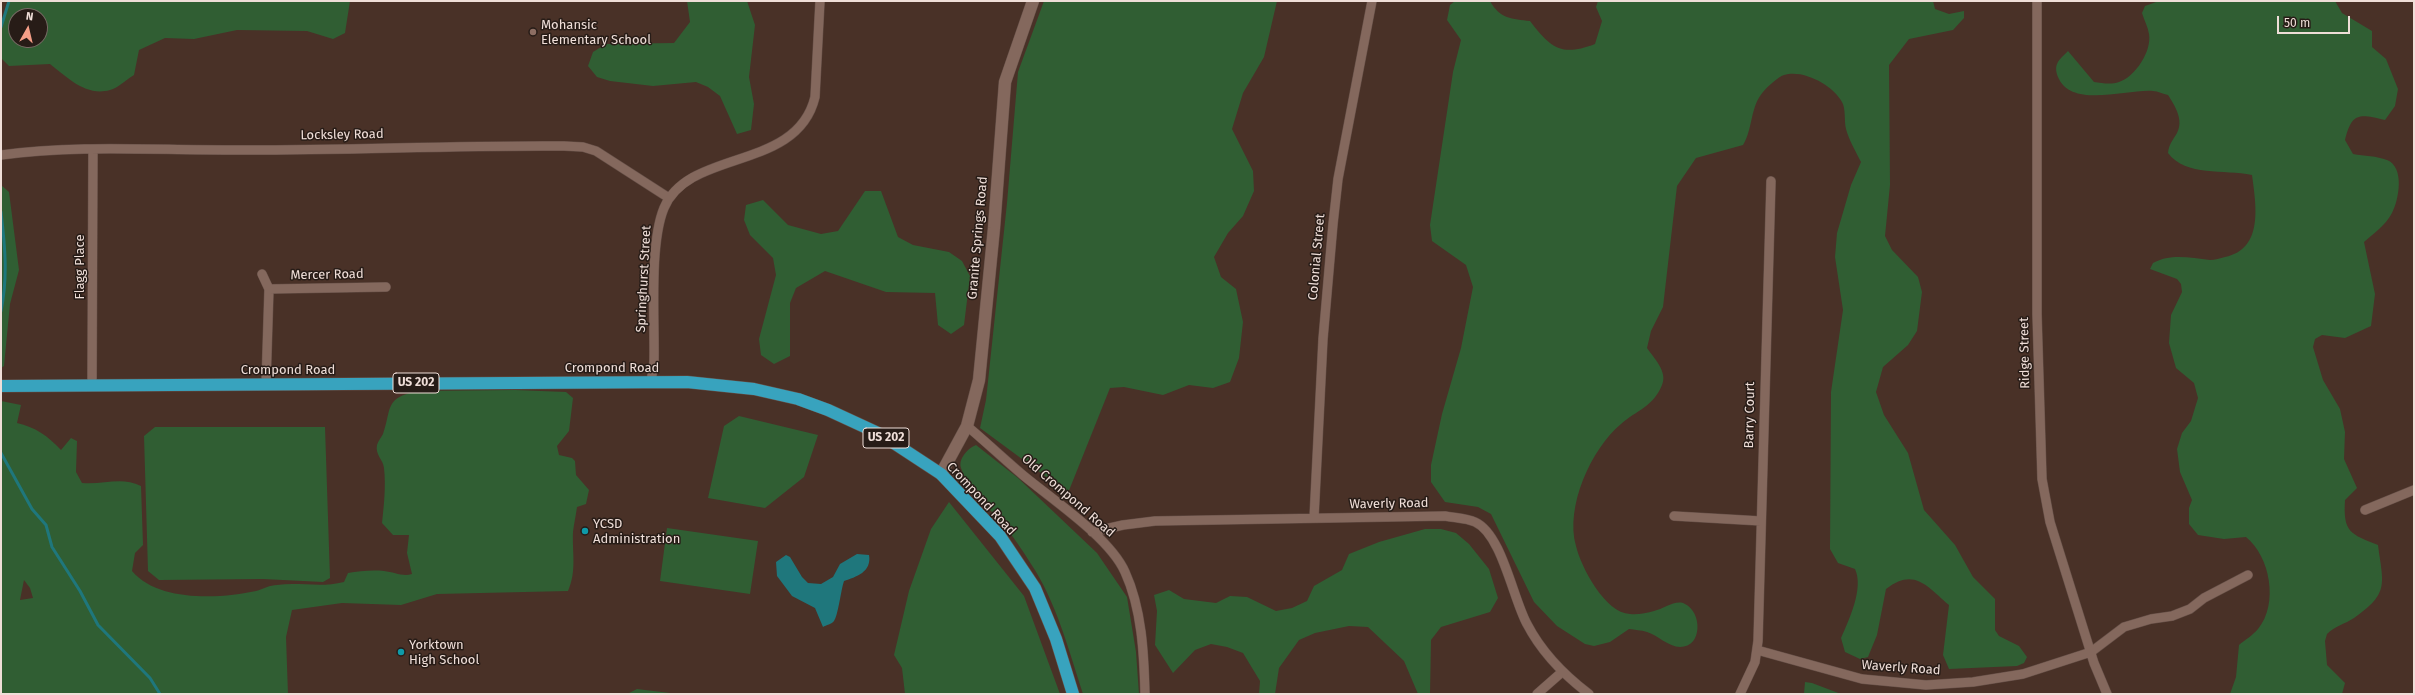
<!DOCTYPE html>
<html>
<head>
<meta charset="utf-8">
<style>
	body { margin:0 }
	#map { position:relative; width:2415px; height:695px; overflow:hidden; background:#493127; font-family:"Fira Sans",sans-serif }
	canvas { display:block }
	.frame { position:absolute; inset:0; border:2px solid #efded8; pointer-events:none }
	.north { position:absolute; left:8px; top:8px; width:40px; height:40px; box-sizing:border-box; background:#271c17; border:1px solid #776a64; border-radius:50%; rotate:8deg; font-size:11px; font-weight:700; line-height:16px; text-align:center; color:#efded8 }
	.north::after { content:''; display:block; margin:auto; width:14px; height:18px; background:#f49e87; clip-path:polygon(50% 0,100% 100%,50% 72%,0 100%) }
	.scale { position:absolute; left:2277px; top:16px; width:73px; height:18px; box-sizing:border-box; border:2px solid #efded8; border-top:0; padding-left:5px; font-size:12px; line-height:14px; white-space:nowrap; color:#efded8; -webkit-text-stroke:3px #271c17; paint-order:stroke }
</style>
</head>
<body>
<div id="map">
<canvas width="2415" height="695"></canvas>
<div class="frame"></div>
<div class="north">N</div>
<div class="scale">50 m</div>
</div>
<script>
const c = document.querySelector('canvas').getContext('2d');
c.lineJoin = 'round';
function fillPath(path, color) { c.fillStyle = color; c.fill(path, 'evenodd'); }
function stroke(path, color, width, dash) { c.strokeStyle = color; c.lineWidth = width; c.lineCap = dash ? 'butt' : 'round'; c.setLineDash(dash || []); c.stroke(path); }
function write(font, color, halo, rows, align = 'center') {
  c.font = font + ' "Fira Sans",sans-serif'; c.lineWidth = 3; c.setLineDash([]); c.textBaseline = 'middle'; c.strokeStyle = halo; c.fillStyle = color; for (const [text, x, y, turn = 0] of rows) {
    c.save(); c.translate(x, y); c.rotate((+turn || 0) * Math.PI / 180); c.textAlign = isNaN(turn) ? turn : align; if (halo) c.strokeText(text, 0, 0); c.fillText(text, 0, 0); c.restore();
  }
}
const green = new Path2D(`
	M 8,1 L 350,1 L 345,33 L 333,39 L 307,31 L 237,30 L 194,39 L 165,38 L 139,50 L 134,75 C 127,79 118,88 110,90 C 86,97 67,77 50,64 L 9,66 L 1,58 L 1,27 L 9,4 ZM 16,16 L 40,16 L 40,40 L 16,40 Z
	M 687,1 L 747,1 L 755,25 L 749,77 L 754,104 L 751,130 L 737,134 L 720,96 L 708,87 L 696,82 L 653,86 L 610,81 L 597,77 L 588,66 L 593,52 L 606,44 L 674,43 L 690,22 Z
	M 1044,1 L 1277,1 L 1264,57 L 1243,93 L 1232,129 L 1253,171 L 1254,191 L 1243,216 L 1228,233 L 1214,257 L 1221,277 L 1236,289 L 1243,322 L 1239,358 L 1230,382 L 1213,388 L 1189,385 L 1163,395 L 1124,387 L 1110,388 L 1068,493 L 980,428 L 986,400 L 1007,203 L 1018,72 Z
	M 1455,1 L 1490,1 C 1500,19 1512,19 1530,21 C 1551,48 1561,57 1595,44 L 1602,21 L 1596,7 L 1598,1 L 1933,1 L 1935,9 L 1949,14 L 1964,11 L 1964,18 L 1953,30 L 1909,39 L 1889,65 L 1890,185 L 1885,236 L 1892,250 L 1918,277 L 1922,292 L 1917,331 L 1908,345 L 1883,367 L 1876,392 L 1884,415 L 1908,453 L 1924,510 L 1955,545 L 1973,577 L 1995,599 L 1995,630 L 1999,636 L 2019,646 L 2027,657 L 2024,663 L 2017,666 L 1949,669 L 1943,655 L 1949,605 C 1927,586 1914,567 1886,589 L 1877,635 L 1868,657 L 1860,659 L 1845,652 L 1841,638 C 1849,620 1864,588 1855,569 L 1838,563 L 1830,549 L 1831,392 L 1843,310 L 1835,257 L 1837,233 L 1851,185 L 1861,162 C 1856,152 1849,140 1846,129 C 1844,121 1846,109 1842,102 C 1833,85 1803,69 1784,75 C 1778,77 1767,87 1763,92 C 1750,107 1753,129 1743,145 L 1696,158 L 1677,186 L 1663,307 L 1651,331 L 1647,348 C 1654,358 1668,372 1662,385 C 1653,407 1637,410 1621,424 C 1591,449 1565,507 1576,546 C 1581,567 1605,613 1630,614 C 1637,615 1647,613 1654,611 C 1664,609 1676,599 1685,604 C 1702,612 1703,647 1680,647 C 1669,647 1657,635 1647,632 C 1641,630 1635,630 1629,629 L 1610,642 L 1594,646 L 1585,644 L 1557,626 L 1534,602 L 1491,514 L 1478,507 L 1445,502 L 1431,482 L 1431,465 L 1442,414 L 1461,348 L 1473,287 L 1466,265 L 1432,241 L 1430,225 L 1453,72 L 1461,40 L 1447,20 L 1450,5 Z
	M 2159,1 L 2335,1 L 2342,13 L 2372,31 L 2372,47 L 2386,59 L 2398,89 L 2395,106 L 2385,120 C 2359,114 2352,112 2345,140 L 2353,154 C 2364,156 2377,156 2387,160 C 2405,167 2399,200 2392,213 C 2386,225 2373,234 2364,242 L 2375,294 L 2371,326 L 2345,338 L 2322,335 L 2315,339 L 2313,347 L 2323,380 L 2340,409 L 2345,432 L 2344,459 L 2357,488 L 2345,500 C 2343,532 2350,534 2378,545 C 2383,584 2390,593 2354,618 C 2345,624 2335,626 2327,634 L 2325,641 L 2327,665 L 2345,683 L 2342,694 L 2230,694 L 2236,677 L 2239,645 C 2245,640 2253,635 2258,629 C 2279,604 2270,556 2246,537 L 2224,539 L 2198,535 L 2189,524 L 2189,508 L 2192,500 L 2180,472 L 2177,449 L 2182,433 L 2191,421 L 2198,398 L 2194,383 L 2176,368 L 2169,343 L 2171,315 L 2182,292 L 2181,284 L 2177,279 L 2150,269 L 2153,263 C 2171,253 2191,258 2210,260 C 2215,260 2220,258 2225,257 C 2264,249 2256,205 2252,175 C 2224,169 2186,177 2168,153 C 2169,144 2173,140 2177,133 C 2184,120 2175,106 2168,95 C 2163,94 2158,91 2153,91 C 2127,89 2071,109 2058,77 C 2053,64 2059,60 2068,51 L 2094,82 C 2102,83 2111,85 2119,82 C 2135,77 2152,51 2149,34 C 2148,27 2144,20 2142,13 L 2145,6 Z
	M 1,185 L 9,192 L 19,270 L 10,304 L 4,366 L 1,368 Z
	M 865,191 L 881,191 L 898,237 L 913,245 L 949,252 L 962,261 L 970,276 L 964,325 L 951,334 L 938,325 L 935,293 L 886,292 L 825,271 L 796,288 L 790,303 L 790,356 L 774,364 L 761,355 L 759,339 L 776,275 L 773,258 L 750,235 L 744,220 L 746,205 L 763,200 L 788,225 L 821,234 L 838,231 Z
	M 515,390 L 566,392 L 573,398 L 569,431 L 557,446 L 559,455 L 572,458 L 575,461 L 576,475 L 589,490 L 586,504 L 577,507 C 576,515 574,523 573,532 C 572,552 577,571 568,591 L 437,594 L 401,605 L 342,603 L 292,610 L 286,637 L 288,694 L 1,694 L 1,401 L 21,405 L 17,423 C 35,427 48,436 61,450 L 71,438 L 77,441 L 76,472 L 82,483 C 104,485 121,476 141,486 L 143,545 L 135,553 L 132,571 C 158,602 220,599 256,591 C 263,589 270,585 277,585 C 300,582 321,588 344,582 L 348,573 C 359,571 372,570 384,571 C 394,572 403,577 412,574 L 407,553 L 409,535 L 393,535 L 382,523 C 384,505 386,486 384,468 C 383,459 375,455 377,445 C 378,441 381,438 383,434 C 392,408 384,398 418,391 ZM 24,580 L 30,588 L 33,598 L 20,600 Z
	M 739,416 L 818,435 L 804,477 L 765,508 L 708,498 L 724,426 Z
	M 155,427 L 325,427 L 330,578 L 323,582 L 263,579 L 159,580 L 148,571 L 144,436 Z
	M 976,445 L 1018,478 L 1097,553 L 1127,597 L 1136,652 L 1139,694 L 1083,694 C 1069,651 1056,601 1031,564 C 1023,551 1014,538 1005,526 C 989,508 969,491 961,468 C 958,459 968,448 976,445 Z
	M 949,502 L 1024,596 L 1060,694 L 905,694 L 902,668 L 894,655 L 909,591 L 931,529 Z
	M 667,528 L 758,541 L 750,594 L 660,581 Z
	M 1425,529 L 1441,529 L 1456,533 L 1469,544 L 1489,569 L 1498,598 L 1490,612 L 1441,627 L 1431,640 L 1430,694 L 1418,694 L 1404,661 L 1368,627 L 1349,626 L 1315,633 L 1299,640 L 1279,668 L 1275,694 L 1259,694 L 1260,681 L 1243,653 L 1227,647 L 1211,644 L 1195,650 L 1173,673 L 1155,645 L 1157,611 L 1154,595 L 1169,590 L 1184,599 L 1216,603 L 1230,596 L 1247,597 L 1276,611 L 1292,608 L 1307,601 L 1314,586 L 1342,570 L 1349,554 L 1379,542 Z
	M 1805,682 L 1812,683 L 1841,694 L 1804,694 Z
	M 637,689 L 678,694 L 627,694 Z`);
const water = new Path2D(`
	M 857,554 L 869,555 C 872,572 856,577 844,581 C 841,590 838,616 834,621 C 832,624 826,625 823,627 L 815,608 L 792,596 L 777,576 L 776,562 L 786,555 L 790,557 L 802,577 L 808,583 L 821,584 L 833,577 L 840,564 Z`);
const stream = new Path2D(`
	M 1,27 L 9,1
	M 1,212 C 5,246 8,277 1,311
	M 1,453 L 32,509 L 46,525 L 52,547 L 80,591 L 98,625 L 150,678 L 160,694`);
const street = new Path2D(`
	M 2037,1 L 2037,314 L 2042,479 L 2050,522 L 2094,663 L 2107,694
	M 1,155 C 75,145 150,150 225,150 C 338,151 451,145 564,146 L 583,147 L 596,151 L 669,198
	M 262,274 L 269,289 L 266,384
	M 269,289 L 386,287
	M 651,382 L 654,362 C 655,321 649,244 664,208 C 689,148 797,172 815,97 L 820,1
	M 92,385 L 93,149
	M 967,426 C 986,442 1005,460 1024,476 C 1053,500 1110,538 1125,572 C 1142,609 1144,654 1145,694
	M 2365,510 L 2414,490
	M 1674,516 L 1761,521
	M 1314,518 L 1323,339 L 1333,224 L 1338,179 L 1372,1
	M 1092,532 L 1123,525 L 1155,521 L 1445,516 C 1455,518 1466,518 1475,522 C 1502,534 1513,599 1527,624 C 1542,653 1564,675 1589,694
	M 1757,650 L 1862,679 L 1926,685 L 1973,682 L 2023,674 L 2091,652 L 2124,627 L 2151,619 L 2172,616 L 2190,609 L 2204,598 L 2248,575
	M 1537,694 L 1562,672
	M 1740,694 L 1755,662 L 1758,641 L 1771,181`);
const secondary = new Path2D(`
	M 941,474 L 967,426 L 979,380 L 994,228 L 1005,82 L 1033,1`);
const highway = new Path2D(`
	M 1,386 L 687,382 L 754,389 L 798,399 L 828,410 L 880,434 L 941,474 L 1000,536 L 1035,588 L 1056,639 L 1073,694`);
const markers = [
	[533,32,4,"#8d6e63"],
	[585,531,4,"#0f9aa8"],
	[401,652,4,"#0f9aa8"]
];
const shields = [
	[416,383,46],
	[886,438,46]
];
const shieldNames = [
	["US 202",416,383],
	["US 202",886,438]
];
const poiNames = [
	["Mohansic",541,25],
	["Elementary School",541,40],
	["YCSD",593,524],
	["Administration",593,539],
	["Yorktown",409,645],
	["High School",409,660]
];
const streetNames = [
	["Locksley Road",342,135,-1],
	["Granite Springs Road",978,238,-85],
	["Colonial Street",1317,257,-85],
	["Flagg Place",80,267,-90],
	["Mercer Road",327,275,-1],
	["Springhurst Street",644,279,-87],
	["Ridge Street",2025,353,-91],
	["Crompond Road",612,368],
	["Crompond Road",288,370],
	["Barry Court",1750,415,-89],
	["Old Crompond Road",1068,496,41],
	["Crompond Road",981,499,47],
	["Waverly Road",1389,504,-1],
	["Waverly Road",1901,668,4]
];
fillPath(green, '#305e33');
fillPath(water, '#1f777c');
stroke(stream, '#1f777c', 3);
stroke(street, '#654f47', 10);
stroke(secondary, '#654f47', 13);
stroke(highway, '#654f47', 13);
stroke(street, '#84685d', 9);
stroke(secondary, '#84685d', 12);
stroke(highway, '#38a3be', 12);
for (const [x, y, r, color] of markers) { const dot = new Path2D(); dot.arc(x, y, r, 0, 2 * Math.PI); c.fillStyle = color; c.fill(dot); stroke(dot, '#271c17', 1.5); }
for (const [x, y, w] of shields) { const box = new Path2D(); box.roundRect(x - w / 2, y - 10, w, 20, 3); c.fillStyle = '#271c17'; c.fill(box); stroke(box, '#efded8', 1); }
write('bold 12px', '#efded8', null, shieldNames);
write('13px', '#efded8', '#271c17', poiNames, 'left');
write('13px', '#efded8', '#271c17', streetNames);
</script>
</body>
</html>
